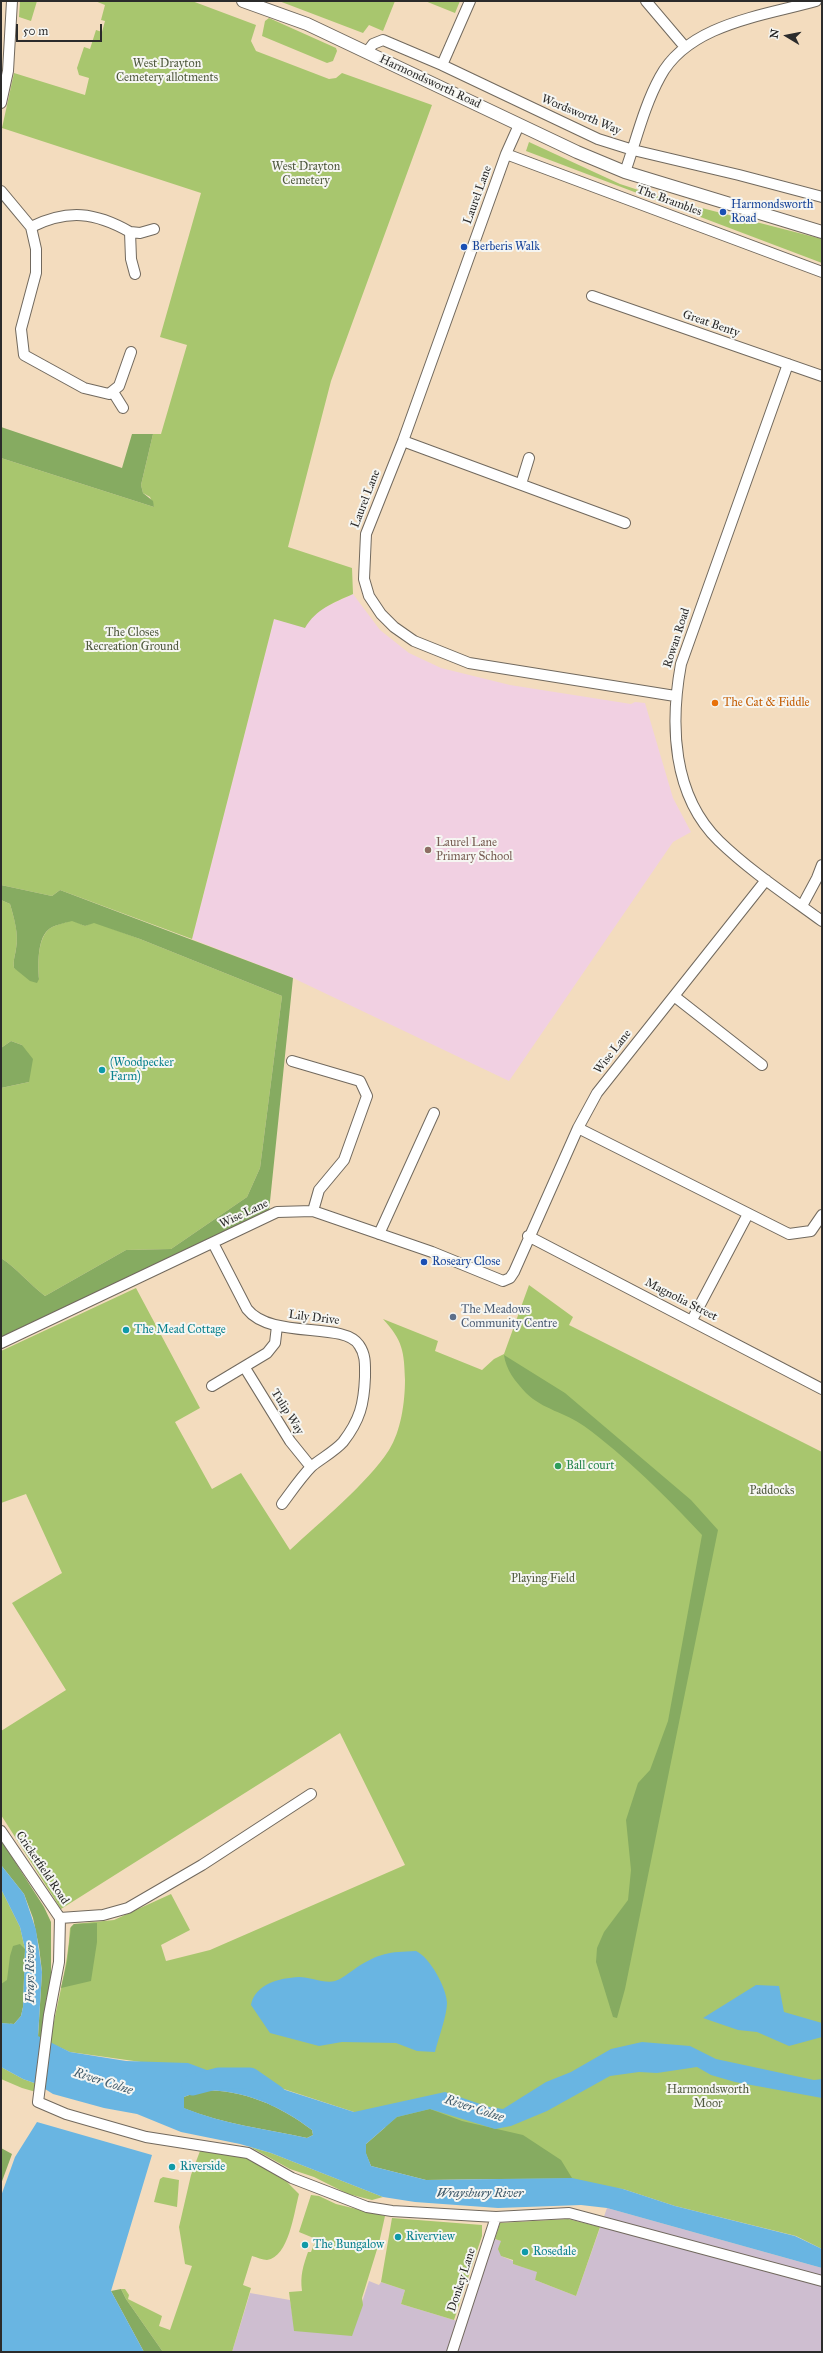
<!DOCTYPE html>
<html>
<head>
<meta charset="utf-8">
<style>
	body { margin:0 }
	#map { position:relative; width:823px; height:2353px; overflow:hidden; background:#f3dcbe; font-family:"IM FELL Great Primer",serif }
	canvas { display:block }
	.frame { position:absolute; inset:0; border:2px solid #2b2b2b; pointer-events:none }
	.north { position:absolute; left:767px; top:16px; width:40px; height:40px; -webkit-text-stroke:3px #f6f6f2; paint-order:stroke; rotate:280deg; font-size:11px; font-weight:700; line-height:16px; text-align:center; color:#2b2b2b }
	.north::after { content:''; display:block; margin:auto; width:14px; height:18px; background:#2b2b2b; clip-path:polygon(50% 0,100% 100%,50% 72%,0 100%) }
	.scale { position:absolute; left:16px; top:24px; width:86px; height:18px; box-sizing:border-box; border:2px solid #2b2b2b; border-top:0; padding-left:5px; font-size:12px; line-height:14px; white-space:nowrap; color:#2b2b2b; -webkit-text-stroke:3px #f6f6f2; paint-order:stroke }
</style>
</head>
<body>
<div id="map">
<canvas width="823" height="2353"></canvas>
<div class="frame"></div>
<div class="north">N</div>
<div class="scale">50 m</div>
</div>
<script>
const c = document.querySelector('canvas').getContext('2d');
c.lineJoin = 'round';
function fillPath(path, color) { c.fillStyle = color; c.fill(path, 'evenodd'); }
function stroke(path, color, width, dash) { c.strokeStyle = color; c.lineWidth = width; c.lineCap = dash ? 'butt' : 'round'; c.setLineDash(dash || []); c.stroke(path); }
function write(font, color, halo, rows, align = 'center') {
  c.font = font + ' "IM FELL Great Primer",serif'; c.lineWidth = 4; c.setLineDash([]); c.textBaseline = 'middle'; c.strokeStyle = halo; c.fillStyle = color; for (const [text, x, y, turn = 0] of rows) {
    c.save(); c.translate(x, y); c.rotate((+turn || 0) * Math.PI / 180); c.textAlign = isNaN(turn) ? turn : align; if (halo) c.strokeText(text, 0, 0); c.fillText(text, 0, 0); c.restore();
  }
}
const built = new Path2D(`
	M 353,594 L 380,630 L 409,653 L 441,668 L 510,685 L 631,704 L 635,702 L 645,703 L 673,798 L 691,832 L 673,842 L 509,1081 L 293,978 L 192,939 L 274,619 L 286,622 L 312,616 L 321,609 Z`);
const industrial = new Path2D(`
	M 607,2208 L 822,2268 L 822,2352 L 232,2352 L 250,2293 L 290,2300 L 295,2331 L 361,2305 L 369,2281 L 379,2285 L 381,2282 L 405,2290 L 401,2304 L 464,2323 L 491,2238 L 501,2241 L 501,2256 L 513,2261 L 513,2264 L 538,2272 L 535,2280 L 576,2296 Z`);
const green = new Path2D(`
	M 20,1 L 37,1 L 31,21 L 19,17 Z
	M 95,1 L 192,1 L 256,25 L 251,41 L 256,51 L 329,79 L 336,78 L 342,73 L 432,105 L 331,381 L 288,547 L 352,568 L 353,594 C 333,603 316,609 305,628 L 274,619 L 192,939 L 60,890 L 52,896 L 1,885 L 1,458 L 154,507 L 150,497 L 143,493 L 141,485 L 153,434 L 161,434 L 187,345 L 160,337 L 201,193 L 2,128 L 14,73 L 85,95 L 89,78 L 79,75 L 77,68 L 84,47 L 90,49 L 96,30 L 102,32 L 105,21 L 101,20 L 105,5 Z
	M 279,1 L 395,1 L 383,31 L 369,25 L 363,33 Z
	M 425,1 L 460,1 L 455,13 Z
	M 269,18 L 336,48 L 337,51 L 333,61 L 327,63 L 262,36 L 265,21 Z
	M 529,142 L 620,184 L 663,198 L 822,239 L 822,263 L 526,151 Z
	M 1,900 L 10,904 C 14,918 19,933 16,949 C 15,956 13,960 14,968 L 39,979 C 38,966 37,941 48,930 C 53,925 65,923 72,920 L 85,926 L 94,922 L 140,939 L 282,996 L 260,1168 L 247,1197 L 171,1249 L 126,1250 L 45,1296 C 29,1284 18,1269 1,1258 L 1,1088 L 29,1082 L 22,1045 L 11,1041 L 1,1048 Z
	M 529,1285 L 573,1317 L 569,1325 L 822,1452 L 822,2249 L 796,2236 L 675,2206 L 623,2189 L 488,2178 L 354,2112 L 250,2078 L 219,2078 L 212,2072 L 70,2052 L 50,2043 C 56,2005 68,1968 70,1928 L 74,1924 L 114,1920 L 171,1894 L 190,1930 L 161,1945 L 166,1961 L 210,1950 L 405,1865 L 340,1733 L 61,1909 L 1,1815 L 1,1731 L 66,1690 L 12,1603 L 62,1573 L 26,1494 L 1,1503 L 1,1351 L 136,1288 L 200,1408 L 175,1422 L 212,1489 L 241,1473 L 290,1550 C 320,1522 367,1484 389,1450 C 401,1431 405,1402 405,1380 C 404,1351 403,1341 383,1319 L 438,1341 L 435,1351 L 482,1370 L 494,1359 L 504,1354 Z
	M 1,1889 L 20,1927 L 25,1949 L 10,2024 L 1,2023 Z
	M 1,2067 L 23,2079 L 37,2084 L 36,2092 L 22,2088 L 1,2079 Z
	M 250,2147 L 271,2153 L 383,2197 L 372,2200 L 348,2194 L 314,2177 L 290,2169 Z
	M 200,2151 L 247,2158 L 287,2182 L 299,2194 C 294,2212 289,2257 267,2260 C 263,2260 256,2257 252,2256 L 243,2285 L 251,2288 L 232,2352 L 163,2352 L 126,2299 L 121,2289 L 125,2289 L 129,2295 L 128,2299 L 162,2316 L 159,2326 L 170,2330 L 192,2266 L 185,2264 L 179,2227 L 191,2175 Z
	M 163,2177 L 179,2180 L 177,2207 L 154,2202 L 160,2179 Z
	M 311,2195 L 319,2196 L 336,2204 L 385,2216 L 379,2243 L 362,2298 L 363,2305 L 352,2336 L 294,2331 L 289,2292 L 302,2291 C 300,2276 303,2266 308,2252 L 311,2252 L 316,2239 L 299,2232 Z
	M 392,2218 L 482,2225 L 482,2236 L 454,2320 L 401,2304 L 405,2290 L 381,2282 Z
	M 568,2219 L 600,2227 L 576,2296 L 535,2280 L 537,2272 L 513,2264 L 513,2260 L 501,2256 L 498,2249 L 501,2241 L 495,2239 L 500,2223 Z`);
const forest = new Path2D(`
	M 1,427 L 122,468 L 132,434 L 153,434 L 141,485 L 143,493 L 153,501 L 154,507 L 1,458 Z
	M 1,885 L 52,896 L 60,890 L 293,978 L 269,1211 L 1,1339 L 1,1258 C 18,1269 29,1284 45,1296 L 126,1250 L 171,1249 L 247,1197 L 260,1168 L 282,996 L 140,939 L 94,923 L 85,926 L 72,921 C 65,923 53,925 48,930 C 37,940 38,966 39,979 L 37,983 L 30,981 L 14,968 C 13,960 15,956 16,949 C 19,934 14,918 10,904 L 1,900 Z
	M 11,1041 L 22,1045 L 33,1059 L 29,1082 L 1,1088 L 1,1048 Z
	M 504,1355 L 565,1393 L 691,1500 L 718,1530 L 625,1989 L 617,2018 L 613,2017 L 596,1962 L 597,1948 L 604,1932 L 628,1900 L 631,1870 L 626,1820 L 638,1783 L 650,1770 L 668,1721 L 702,1535 C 668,1498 624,1455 584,1426 C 566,1413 542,1409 526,1393 C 515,1381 506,1370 504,1355 Z
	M 1,1840 L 44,1907 L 51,1922 L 51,1981 L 46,2000 L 43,2039 L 38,2037 L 42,1972 L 39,1947 L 33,1918 L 24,1894 L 1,1865 Z
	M 97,1923 L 97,1942 L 91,1981 L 61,1988 L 67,1962 L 71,1927 L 74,1924 Z
	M 20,1944 L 25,1949 L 23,2007 L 21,2016 L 14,2024 L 1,2023 L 1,1984 L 7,1980 L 10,1956 L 13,1946 Z
	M 202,2090 C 244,2090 279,2105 312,2130 L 313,2135 L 307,2138 C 266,2129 223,2124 183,2108 L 184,2097 Z
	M 430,2109 L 462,2121 L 523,2135 L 561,2160 L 572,2178 L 426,2180 L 371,2166 L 366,2154 L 366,2144 L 397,2117 Z
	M 1,2148 L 12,2154 L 1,2184 Z
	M 121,2289 L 126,2299 L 163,2352 L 144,2352 L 111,2291 Z`);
const water = new Path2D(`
	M 1,1865 L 24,1894 L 36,1930 L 42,1972 L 38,2036 L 70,2052 L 126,2061 L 188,2063 L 212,2072 L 219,2078 L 251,2079 L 354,2112 L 445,2092 L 489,2107 L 503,2109 L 546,2082 L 571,2072 L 611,2049 L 642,2042 L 690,2046 L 716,2059 L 814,2080 L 822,2079 L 822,2098 L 735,2082 L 711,2075 L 697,2067 L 657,2073 L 639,2072 L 610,2076 L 547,2111 L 511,2126 L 495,2129 L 430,2109 L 397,2117 L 366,2144 L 366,2153 L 371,2166 L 426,2180 L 572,2178 L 623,2189 L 675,2206 L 795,2236 L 822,2249 L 822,2268 L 607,2208 L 581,2205 L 498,2208 L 415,2202 L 383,2197 L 271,2153 L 240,2144 L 181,2132 L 137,2114 L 104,2108 L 53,2094 L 37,2084 L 23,2079 L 1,2067 L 1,2023 L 14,2024 L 21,2016 L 23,2007 L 25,1949 L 20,1927 L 1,1889 ZM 202,2090 C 244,2090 279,2105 312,2130 L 313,2135 L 307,2138 C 266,2129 223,2124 184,2108 L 184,2097 Z
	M 416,1951 C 430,1957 447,1989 447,2003 C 447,2016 438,2039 435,2052 L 417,2051 L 396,2043 L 342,2042 L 319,2046 L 270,2033 L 251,2005 C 255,1984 279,1978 299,1977 C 310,1977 325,1984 335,1981 C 342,1979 350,1972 356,1968 C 379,1953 389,1952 416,1951 Z
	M 756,1985 L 779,1986 L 784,2012 L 822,2023 L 822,2037 L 789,2046 L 757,2032 L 738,2030 L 703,2018 Z
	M 37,2122 L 152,2155 L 111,2291 L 144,2352 L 1,2352 L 1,2196 L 15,2157 Z`);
const river = new Path2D(`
	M 192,2085 L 219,2078 L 250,2078 L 276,2096`);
const minor = new Path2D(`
	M 646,1 L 685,47
	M 367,52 L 373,44 L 383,40 L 442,65 L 598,139 L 633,150 L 739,175 L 822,197
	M 442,65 L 470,1
	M 1,103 L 8,71 L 12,1
	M 519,125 L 506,154 L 403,441 L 366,534 L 364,579 L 369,596 L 381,614 L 394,627 L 414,641 L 469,663 L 675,696
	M 506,154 L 822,272
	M 625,172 C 636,141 644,106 660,77 C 688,24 763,16 816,1
	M 1,191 L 31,227 L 36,249 L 36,273 L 21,329 L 24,355 L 84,388 L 109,394 L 119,386 L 131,352
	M 31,227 C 68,209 95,212 130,232 L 131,259 L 135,274
	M 130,232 L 140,233 L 154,229
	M 592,296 L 822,376
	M 788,364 L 681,664 C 670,724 672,795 719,841 C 750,871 788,896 822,921
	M 113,392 L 123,408
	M 403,441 L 625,523
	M 521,484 L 529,458
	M 802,906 L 817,878 L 822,865
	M 674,996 L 762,1065
	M 292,1061 L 360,1081 L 367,1096 L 344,1160 L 319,1190 L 313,1211
	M 578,1128 L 789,1234 L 811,1231 L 822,1215
	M 379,1234 L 434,1113
	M 528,1236 L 822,1389
	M 213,1243 L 247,1309 C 271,1340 344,1321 359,1345 C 366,1355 365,1365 365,1377 C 364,1404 360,1420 343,1442 C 335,1451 322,1458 312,1466 C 301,1477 291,1492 282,1504
	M 692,1320 L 748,1214
	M 1,1343 L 277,1212 L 313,1211 L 432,1252 L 503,1281 L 510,1278 L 514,1272 L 578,1128 L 597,1093 L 766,880
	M 245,1368 L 290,1441 L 311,1467
	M 212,1386 L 267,1353 L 275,1343 L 277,1326
	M 1,1831 L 60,1918 L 59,1962 L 49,2015 L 38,2102 L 66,2114 L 146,2137 L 248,2153 L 292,2178 L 367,2207 L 392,2211 L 496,2217 L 569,2213 L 822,2281
	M 60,1918 L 103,1915 L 128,1908 L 202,1865 L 311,1794
	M 452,2352 L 496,2217`);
const tertiary = new Path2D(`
	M 243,1 L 307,24 L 577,152 L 625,172 L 822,232`);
const markers = [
	[723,212,4,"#1a4fb4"],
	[464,247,4,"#1a4fb4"],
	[715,703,4,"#e8710a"],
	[428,850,4,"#8d6e63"],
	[102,1070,4,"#0f9aa8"],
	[424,1262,4,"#1a4fb4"],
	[453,1317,4,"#5c6f8a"],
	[126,1330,4,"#0f9aa8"],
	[558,1466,4,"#2e9e5b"],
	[172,2167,4,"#0f9aa8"],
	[398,2237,4,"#0f9aa8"],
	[305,2245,4,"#0f9aa8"],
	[525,2252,4,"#0f9aa8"]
];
const parkNames = [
	["West Drayton",167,64],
	["Cemetery allotments",167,78],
	["West Drayton",306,167],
	["Cemetery",306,181],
	["The Closes",132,633],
	["Recreation Ground",132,647],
	["Paddocks",772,1491],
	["Playing Field",543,1579],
	["Harmondsworth",708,2090],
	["Moor",708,2104]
];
const streetNames = [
	["Harmondsworth Road",430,82,25],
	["Wordsworth Way",581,115,23],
	["Laurel Lane",478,195,-70],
	["The Brambles",669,201,20],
	["Great Benty",711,324,19],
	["Laurel Lane",366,499,-69],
	["Rowan Road",677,638,-72],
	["Wise Lane",613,1052,-52],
	["Wise Lane",244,1214,-25],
	["Magnolia Street",681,1300,27],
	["Lily Drive",314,1318,7],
	["Tulip Way",287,1412,58],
	["Cricketfield Road",42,1868,56],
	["Donkey Lane",462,2280,-72]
];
const transitNames = [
	["Harmondsworth",731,205],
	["Road",731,219],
	["Berberis Walk",472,247],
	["Roseary Close",432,1262]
];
const foodNames = [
	["The Cat & Fiddle",723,703]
];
const educationNames = [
	["Laurel Lane",436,843],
	["Primary School",436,857]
];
const cultureNames = [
	["(Woodpecker",110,1063],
	["Farm)",110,1077],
	["The Mead Cottage",134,1330],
	["Riverside",180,2167],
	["Riverview",406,2237],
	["The Bungalow",313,2245],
	["Rosedale",533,2252]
];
const serviceNames = [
	["The Meadows",461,1310],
	["Community Centre",461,1324]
];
const leisureNames = [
	["Ball court",566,1466]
];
const waterNames = [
	["Frays River",31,1973,-90],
	["River Colne",103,2082,18],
	["River Colne",474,2109,18],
	["Wraysbury River",480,2194]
];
fillPath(built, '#f1d0e2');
fillPath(industrial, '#cebed0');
fillPath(green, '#a8c66e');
fillPath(forest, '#86ab61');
fillPath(water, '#69b5e2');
stroke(river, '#69b5e2', 21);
stroke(minor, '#71695e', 12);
stroke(tertiary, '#71695e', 14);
stroke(minor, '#fff', 10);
stroke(tertiary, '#fff', 12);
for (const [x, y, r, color] of markers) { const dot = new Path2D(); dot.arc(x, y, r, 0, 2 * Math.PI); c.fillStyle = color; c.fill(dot); stroke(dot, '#f6f6f2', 1.5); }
write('12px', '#505a3f', '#f6f6f2', parkNames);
write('12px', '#2b2b2b', '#f6f6f2', streetNames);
write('12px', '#164399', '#f6f6f2', transitNames, 'left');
write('12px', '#c56008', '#f6f6f2', foodNames, 'left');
write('12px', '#785e54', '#f6f6f2', educationNames, 'left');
write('12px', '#0d838f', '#f6f6f2', cultureNames, 'left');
write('12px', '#4e5e75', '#f6f6f2', serviceNames, 'left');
write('12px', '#27864d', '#f6f6f2', leisureNames, 'left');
write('italic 13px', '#415b6b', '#f6f6f2', waterNames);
</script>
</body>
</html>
